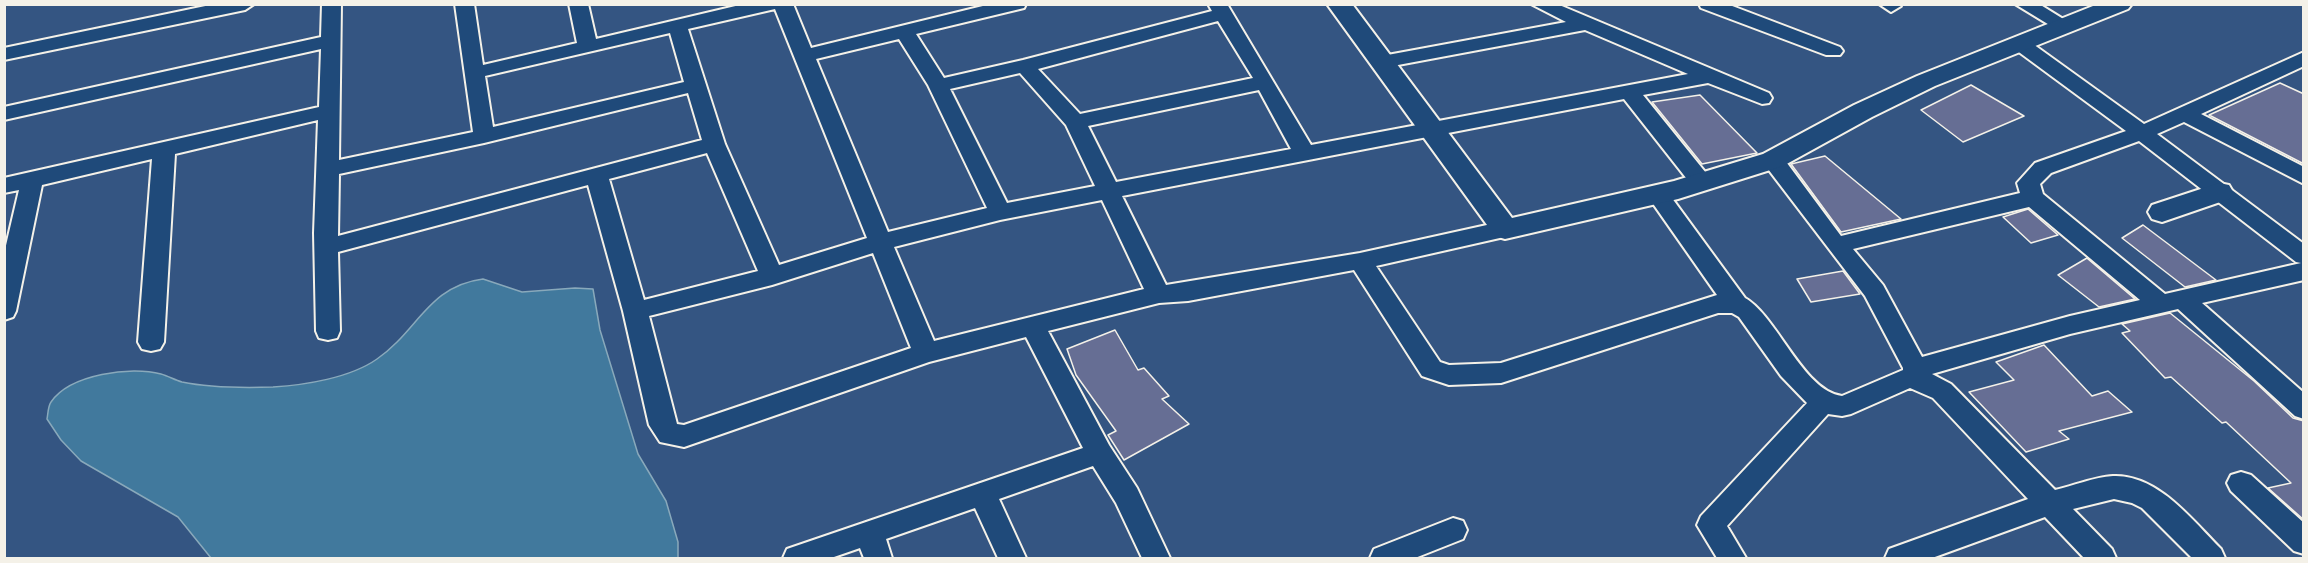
<!DOCTYPE html>
<html>
<head>
<meta charset="utf-8">
<style>
	body { margin:0 }
	#map { position:relative; width:2308px; height:563px; overflow:hidden; background:#345582; font-family:Caveat,sans-serif }
	canvas { display:block }
	.frame { position:absolute; inset:0; border:6px solid #f4f1e8; pointer-events:none }
</style>
</head>
<body>
<div id="map">
<canvas width="2308" height="563"></canvas>
<div class="frame"></div>
</div>
<script>
const c = document.querySelector('canvas').getContext('2d');
c.lineJoin = 'round';
function fillPath(path, color) { c.fillStyle = color; c.fill(path, 'evenodd'); }
function stroke(path, color, width, dash) { c.strokeStyle = color; c.lineWidth = width; c.lineCap = dash ? 'butt' : 'round'; c.setLineDash(dash || []); c.stroke(path); }
const water = new Path2D(`
	M 483,279 L 522,292 L 575,288 L 593,289 L 600,330 L 638,454 L 666,501 L 678,542 L 678,558 L 211,558 L 178,517 L 81,461 L 61,440 L 47,419 C 48,414 48,406 51,402 C 70,374 131,366 161,374 C 168,376 175,380 182,382 C 211,388 243,388 273,387 C 305,385 350,378 377,359 C 418,331 428,286 483,279 Z`);
const building = new Path2D(`
	M 2280,83 L 2304,94 L 2304,164 L 2209,115 Z
	M 1971,85 L 2024,116 L 1963,142 L 1921,110 Z
	M 1700,95 L 1757,153 L 1702,164 L 1652,102 Z
	M 1825,156 L 1901,219 L 1841,232 L 1791,164 Z
	M 2028,209 L 2058,235 L 2031,243 L 2003,217 Z
	M 2143,225 L 2216,280 L 2185,287 L 2122,238 Z
	M 2087,258 L 2088,259 L 2135,299 L 2099,307 L 2058,275 Z
	M 1843,271 L 1860,294 L 1811,302 L 1797,279 Z
	M 2170,313 L 2254,381 L 2293,418 L 2304,421 L 2304,520 L 2268,488 L 2291,483 L 2226,422 L 2222,423 L 2171,377 L 2165,378 L 2122,333 L 2130,331 L 2122,324 Z
	M 1115,330 L 1138,370 L 1144,368 L 1169,396 L 1162,399 L 1189,424 L 1124,460 L 1108,435 L 1116,431 L 1076,375 L 1067,349 Z
	M 2044,345 L 2092,396 L 2108,391 L 2132,412 L 2059,431 L 2069,439 L 2026,452 L 1969,392 L 2014,380 L 1996,362 Z`);
const minor = new Path2D(`
	M 215,4 L 254,4 L 245,10 L 4,60 L 4,48 Z
	M 322,4 L 341,4 L 339,160 L 473,132 L 455,4 L 474,4 L 483,65 L 577,43 L 569,4 L 588,4 L 596,39 L 744,4 L 793,4 L 811,48 L 991,4 L 1026,4 L 1024,8 L 916,34 L 944,78 L 1023,60 L 1212,11 L 1208,4 L 1227,4 L 1311,145 L 1688,74 L 1585,30 L 1382,68 L 1375,66 L 1372,62 L 1375,58 L 1382,56 L 1566,22 L 1531,4 L 1557,4 L 1769,93 L 1772,98 L 1769,103 L 1762,104 L 1708,83 L 1643,95 L 1710,178 L 1713,183 L 1710,188 L 1702,190 L 1694,188 L 1624,99 L 1122,196 L 1166,285 L 1360,253 L 1505,221 L 1513,223 L 1517,229 L 1513,235 L 1376,266 L 1440,362 L 1449,365 L 1501,363 L 1717,295 L 1647,195 L 1650,190 L 1658,187 L 1666,190 L 1745,298 C 1777,316 1803,391 1842,396 L 1903,370 L 1903,368 L 1865,296 L 1765,165 L 1762,160 L 1765,155 L 1781,155 L 1841,236 L 2020,193 L 2017,183 L 2035,163 L 2126,131 L 2012,47 L 2009,43 L 2012,39 L 2026,39 L 2144,124 L 2304,52 L 2304,66 L 2201,114 L 2304,167 L 2304,184 L 2184,122 L 2157,134 L 2304,244 L 2304,280 L 2202,303 L 2304,393 L 2304,419 L 2295,416 L 2178,309 L 2070,334 L 1932,374 L 1951,384 L 2055,490 C 2073,486 2094,477 2113,476 C 2158,474 2193,521 2221,549 L 2225,558 L 2192,558 L 2142,508 L 2132,503 L 2114,499 L 2073,509 L 2112,549 L 2116,558 L 2084,558 L 2045,517 L 1932,558 L 1885,558 L 1889,549 L 2028,499 L 1933,398 L 1910,388 L 1851,414 L 1842,416 L 1828,414 L 1727,526 L 1746,558 L 1717,558 L 1697,525 L 1701,516 L 1807,403 L 1781,376 L 1739,317 L 1732,313 L 1718,313 L 1501,383 L 1449,385 L 1422,376 L 1354,270 L 1188,301 L 1159,303 L 1048,331 L 1109,445 L 1137,488 L 1170,558 L 1142,558 L 1116,503 L 1093,466 L 999,499 L 1026,558 L 998,558 L 975,508 L 886,539 L 892,558 L 864,558 L 860,548 L 831,558 L 783,558 L 787,549 L 1083,448 L 1026,337 L 929,362 L 684,447 L 660,442 L 649,425 L 623,311 L 588,185 L 338,252 L 340,331 L 337,338 L 328,340 L 319,338 L 316,331 L 314,233 L 318,120 L 175,154 L 164,342 L 160,349 L 151,351 L 142,349 L 138,342 L 152,159 L 42,185 L 16,311 L 13,317 L 4,320 L 4,254 L 19,190 L 4,193 L 4,178 L 319,107 L 321,49 L 4,120 L 4,107 L 321,37 ZM 775,9 L 867,238 L 779,265 L 725,144 L 688,29 ZM 1218,21 L 1253,78 L 1080,114 L 1038,69 ZM 670,33 L 684,82 L 493,127 L 485,76 ZM 899,39 L 928,85 L 987,208 L 888,232 L 816,59 ZM 1020,73 L 1066,125 L 1095,186 L 1007,203 L 950,89 ZM 1259,90 L 1291,149 L 1116,182 L 1088,126 ZM 688,93 L 702,140 L 338,236 L 339,174 L 484,143 ZM 2139,141 L 2296,262 L 2301,263 L 2165,294 L 2043,194 L 2040,184 L 2051,173 ZM 707,153 L 758,271 L 644,300 L 609,179 ZM 1102,200 L 1144,289 L 934,341 L 894,247 L 1000,220 ZM 2029,207 L 2140,300 L 2070,316 L 1922,357 L 1883,285 L 1853,249 ZM 873,253 L 911,348 L 684,425 L 677,424 L 649,316 L 772,285 Z
	M 1699,4 L 1727,4 L 1840,47 L 1843,51 L 1840,55 L 1826,55 L 1701,8 Z
	M 1879,4 L 1899,4 L 1901,6 L 1891,12 Z
	M 2015,4 L 2039,4 L 2073,25 L 2063,31 L 2056,29 Z
	M 2241,472 L 2251,475 L 2304,523 L 2304,554 L 2294,551 L 2231,491 L 2227,483 L 2231,475 Z
	M 1453,518 L 1463,521 L 1467,530 L 1463,539 L 1415,558 L 1370,558 L 1374,549 Z`);
const tertiary = new Path2D(`
	M 1327,4 L 1352,4 L 1512,218 L 1674,181 L 1763,154 L 1854,105 L 1917,76 L 2098,4 L 2132,4 L 2128,9 L 1935,86 L 1872,117 L 1783,166 L 1678,199 L 1505,239 L 1495,236 Z
	M 2219,183 L 2229,185 L 2233,192 L 2229,199 L 2162,222 L 2152,219 L 2148,212 L 2152,205 Z`);
fillPath(water, '#41799d');
stroke(water, '#89a9bb', 1.5);
fillPath(building, '#666e94');
stroke(building, '#f4f1e8', 1.5);
stroke(minor, '#f4f1e8', 4);
stroke(tertiary, '#f4f1e8', 4);
fillPath(minor, '#1f4a7a');
fillPath(tertiary, '#1f4a7a');
</script>
</body>
</html>
